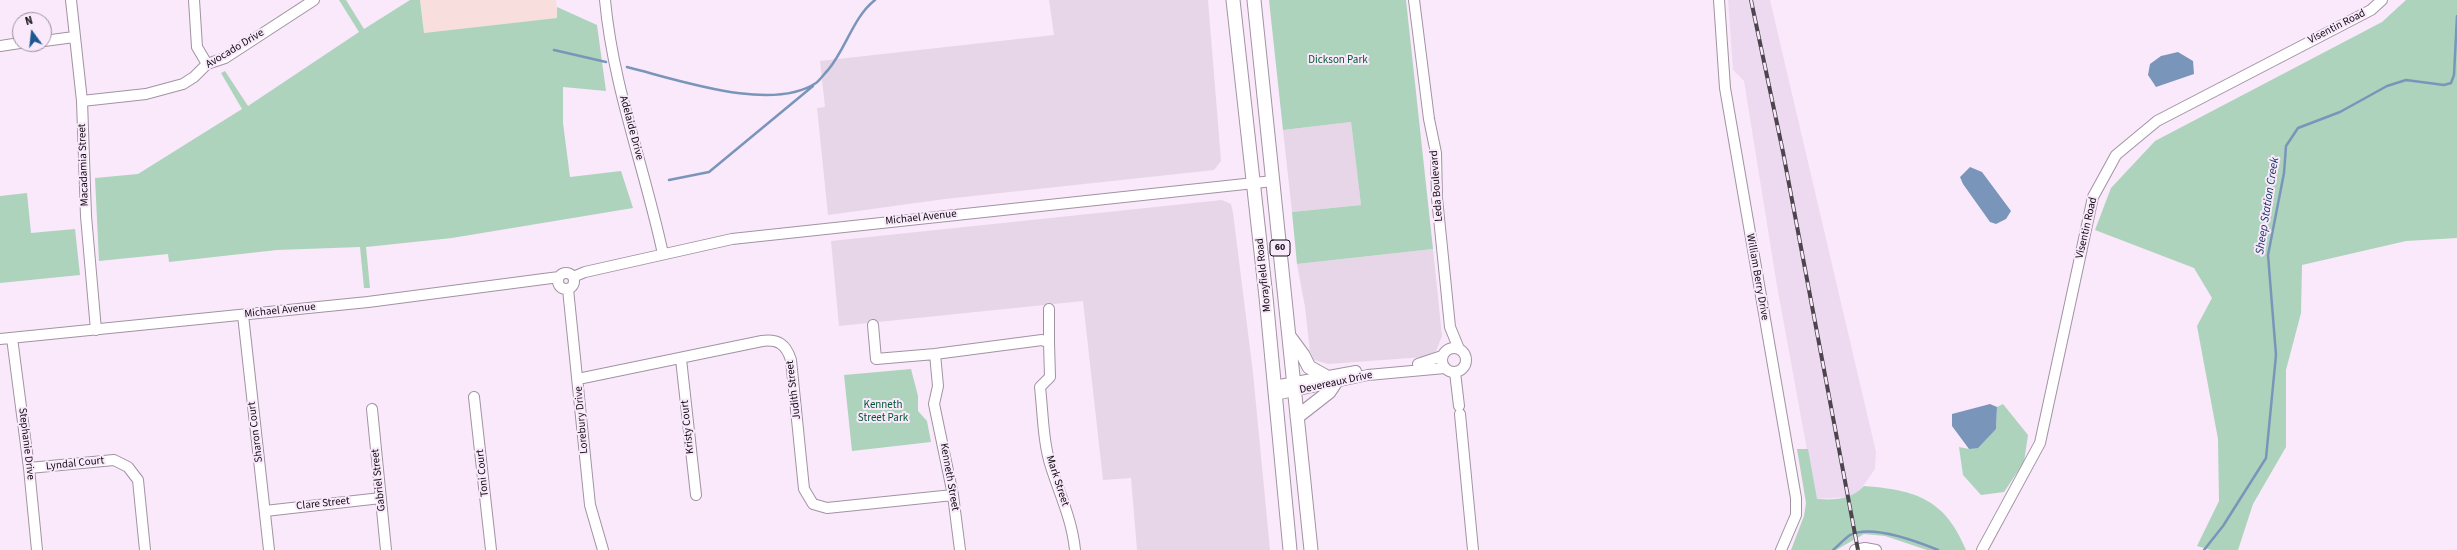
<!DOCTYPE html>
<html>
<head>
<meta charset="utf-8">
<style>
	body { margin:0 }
	#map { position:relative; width:2457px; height:550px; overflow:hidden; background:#f9e9fb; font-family:"Source Sans 3",sans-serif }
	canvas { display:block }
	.north { position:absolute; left:12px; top:12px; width:40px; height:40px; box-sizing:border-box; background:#f9e9fb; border:1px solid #9b909d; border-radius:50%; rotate:345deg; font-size:11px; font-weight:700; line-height:16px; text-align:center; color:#0f0a10 }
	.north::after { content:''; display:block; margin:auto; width:14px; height:18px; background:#1d588f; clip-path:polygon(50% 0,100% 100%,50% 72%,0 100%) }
</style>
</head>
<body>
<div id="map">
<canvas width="2457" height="550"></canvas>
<div class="north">N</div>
</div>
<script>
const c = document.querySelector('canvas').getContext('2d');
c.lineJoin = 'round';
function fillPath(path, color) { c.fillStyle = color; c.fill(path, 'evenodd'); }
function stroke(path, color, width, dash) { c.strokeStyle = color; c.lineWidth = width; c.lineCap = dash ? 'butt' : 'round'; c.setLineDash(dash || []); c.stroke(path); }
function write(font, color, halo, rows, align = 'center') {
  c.font = font + ' "Source Sans 3",sans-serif'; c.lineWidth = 4; c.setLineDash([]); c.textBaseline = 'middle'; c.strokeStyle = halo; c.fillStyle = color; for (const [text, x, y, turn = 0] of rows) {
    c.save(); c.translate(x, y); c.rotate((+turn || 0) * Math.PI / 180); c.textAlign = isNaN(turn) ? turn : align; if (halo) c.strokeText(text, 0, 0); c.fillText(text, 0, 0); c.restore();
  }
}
const commercial = new Path2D(`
	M 1049,0 L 1208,0 L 1221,161 L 1214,170 L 945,199 L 828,215 L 817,108 L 825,107 L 820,61 L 1054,35 Z
	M 1351,122 L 1361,205 L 1292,212 L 1283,130 Z
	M 1222,200 L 1231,204 L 1233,213 L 1253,373 L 1270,550 L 1137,550 L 1131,478 L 1103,480 L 1083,301 L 839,326 L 831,241 Z
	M 1433,249 L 1442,336 L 1436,351 L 1424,357 L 1328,364 L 1314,360 L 1310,352 L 1305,307 L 1297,264 Z`);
const built = new Path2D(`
	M 1728,0 L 1770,0 L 1876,452 L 1875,469 L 1858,493 L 1849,497 L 1816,499 L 1777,286 L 1744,81 L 1733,70 Z`);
const education = new Path2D(`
	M 420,0 L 556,0 L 558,18 L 424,33 Z`);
const green = new Path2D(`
	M 339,0 L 346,0 L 364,29 L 410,0 L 420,0 L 424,33 L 557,18 L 557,7 L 597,25 L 606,91 L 563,87 L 563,123 L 570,177 L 621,171 L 633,208 L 452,238 L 366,247 L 370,288 L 364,288 L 360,247 L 277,250 L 169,262 L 168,254 L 99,261 L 95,178 L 138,174 L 242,109 L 221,73 L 225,71 L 248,106 L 359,32 Z
	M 1269,0 L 1406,0 L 1433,249 L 1297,264 L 1292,212 L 1361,205 L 1351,122 L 1283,130 Z
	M 2406,0 L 2457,0 L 2457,238 L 2406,241 L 2302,265 L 2301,313 L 2286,370 L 2286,447 L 2253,504 L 2238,550 L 2211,550 L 2197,546 L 2219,501 L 2218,439 L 2197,326 L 2212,298 L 2194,268 L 2095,230 L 2111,188 L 2155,141 L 2382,22 Z
	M 27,193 L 31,233 L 75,229 L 80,275 L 0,283 L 0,196 Z
	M 911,369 L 918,396 L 918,411 L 927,421 L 931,442 L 852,451 L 844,375 Z
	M 2003,404 L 2028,435 L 2024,462 L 2004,492 L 1981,495 L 1963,475 L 1959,447 L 1969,449 L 1996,429 L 1997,407 Z
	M 1797,449 L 1808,449 L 1817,499 C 1835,500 1851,500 1864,486 C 1916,490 1945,499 1966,550 L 1927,550 L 1885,536 L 1864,534 L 1836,550 L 1791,550 L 1804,516 L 1806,503 Z`);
const water = new Path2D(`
	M 2178,52 L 2193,61 L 2194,74 L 2156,87 L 2148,75 L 2150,64 L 2161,56 Z
	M 1970,167 L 1982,172 L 2011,211 L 2006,219 L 1996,224 L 1990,222 L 1963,184 L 1960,177 Z
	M 1990,404 L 1997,407 L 1996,429 L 1978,448 L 1969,449 L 1952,426 L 1952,414 Z`);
const stream = new Path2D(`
	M 554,50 L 606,62
	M 627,67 C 676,79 771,113 816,83 C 820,80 824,74 828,70 C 846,49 853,17 875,0
	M 669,180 L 709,172 L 813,86
	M 1833,550 C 1838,546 1844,539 1850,535 C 1872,524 1916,541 1938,550
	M 2204,550 L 2223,526 L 2266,458 L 2276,355 L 2268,255 L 2284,173 L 2286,146 L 2298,128 L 2340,112 L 2387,86 L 2406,80 L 2444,85 L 2451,83 L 2454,75 L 2457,16`);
const minor = new Path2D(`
	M 71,0 L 82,101 L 86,216 L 96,330
	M 194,0 L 197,47 L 207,64
	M 605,0 C 613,87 645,169 663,254
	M 1414,0 L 1429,119 L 1436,153 L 1437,198 L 1450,327 L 1459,349
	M 1719,0 L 1725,88 L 1796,498 L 1796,515 L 1781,550
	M 44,41 L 74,37
	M 0,46 L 20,43
	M 82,101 L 146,94 L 183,84 L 194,77 L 207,64 L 225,58 L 314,0
	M558 281a8 8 0 1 1 16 0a8 8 0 1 1-16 0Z
	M 573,277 L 585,272 L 732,239 L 1273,181
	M 568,289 L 590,505 L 603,550
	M 243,315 L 269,550
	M 873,325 L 876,359 L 935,354 L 1042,340 L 1049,343 L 1050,377 L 1040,387 C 1043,414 1043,442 1051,467 C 1060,495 1072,520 1075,550
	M 12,338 L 29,468 L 37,550
	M 0,339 L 368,302 L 559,277
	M 1049,343 L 1049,309
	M1442 360a12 12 0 1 1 24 0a12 12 0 1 1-24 0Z
	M 935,354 L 938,386 L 934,404 L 953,495 L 960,550
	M 681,359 L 696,495
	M 1418,364 L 1442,356
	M 1455,372 L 1459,406
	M 578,379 L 762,341 C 778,339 786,344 791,360 L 804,489 L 813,504 L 827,508 L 953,495
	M 1274,386 L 1356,371
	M 1275,395 L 1368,375 L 1445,368
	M 474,397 L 491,550
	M 372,409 L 386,550
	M 1460,414 L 1473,550
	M 29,468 L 114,460 L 128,467 L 138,480 L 145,550
	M 265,511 L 381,498
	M 1855,550 L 1865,548 L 1876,550
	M 1982,550 L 2040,443 L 2093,197 L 2116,155 L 2157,121 L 2371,10 L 2382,0`);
const major = new Path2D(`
	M 1233,0 L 1266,297 L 1290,550
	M 1254,0 L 1311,550
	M 1289,336 L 1303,355 L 1309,367 L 1325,376
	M 1297,417 L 1329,392 L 1335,383`);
const rail = new Path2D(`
	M 1751,0 L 1783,152 L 1858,550`);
const shields = [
	[1280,248,20]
];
const shieldNames = [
	["60",1280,248]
];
const streetNames = [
	["Visentin Road",2337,27,-27],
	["Avocado Drive",235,49,-31],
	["Adelaide Drive",631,128,75],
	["Macadamia Street",84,165,-92],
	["Leda Boulevard",1437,186,-94],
	["Michael Avenue",921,218,-6],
	["Visentin Road",2087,228,-77],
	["Morayfield Road",1264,275,-96],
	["William Berry Drive",1757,277,80],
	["Michael Avenue",280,311,-6],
	["Devereaux Drive",1336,383,-12],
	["Judith Street",794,390,-97],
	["Lorebury Drive",582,420,-95],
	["Kristy Court",688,427,-96],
	["Sharon Court",256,432,-97],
	["Stephanie Drive",26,444,83],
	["Lyndal Court",75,464,-6],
	["Toni Court",483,473,-96],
	["Kenneth Street",949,477,80],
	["Gabriel Street",379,480,-96],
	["Mark Street",1057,481,72],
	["Clare Street",323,504,-6]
];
const parkNames = [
	["Dickson Park",1338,61],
	["Kenneth",883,406],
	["Street Park",883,419]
];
const waterNames = [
	["Sheep Station Creek",2268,206,-81]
];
fillPath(commercial, '#e7d6e7');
fillPath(built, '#eedaf0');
fillPath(education, '#f9dede');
fillPath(green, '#add3bc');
fillPath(water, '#7a95ba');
stroke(stream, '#7a95ba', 2.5);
stroke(minor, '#a193a3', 12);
stroke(major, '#a193a3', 15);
stroke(minor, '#fff', 10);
stroke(major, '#fff', 13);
stroke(rail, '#4d454e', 4);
stroke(rail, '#f9e9fb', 2.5, [8]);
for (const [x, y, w] of shields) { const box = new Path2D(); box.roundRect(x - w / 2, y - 8, w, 16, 3); c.fillStyle = '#f9e9fb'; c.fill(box); stroke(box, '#0f0a10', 1); }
write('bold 10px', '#0f0a10', null, shieldNames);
write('11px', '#0f0a10', '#f9e9fb', streetNames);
write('11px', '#015634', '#f9e9fb', parkNames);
write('italic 12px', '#0b305f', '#f9e9fb', waterNames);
</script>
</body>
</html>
